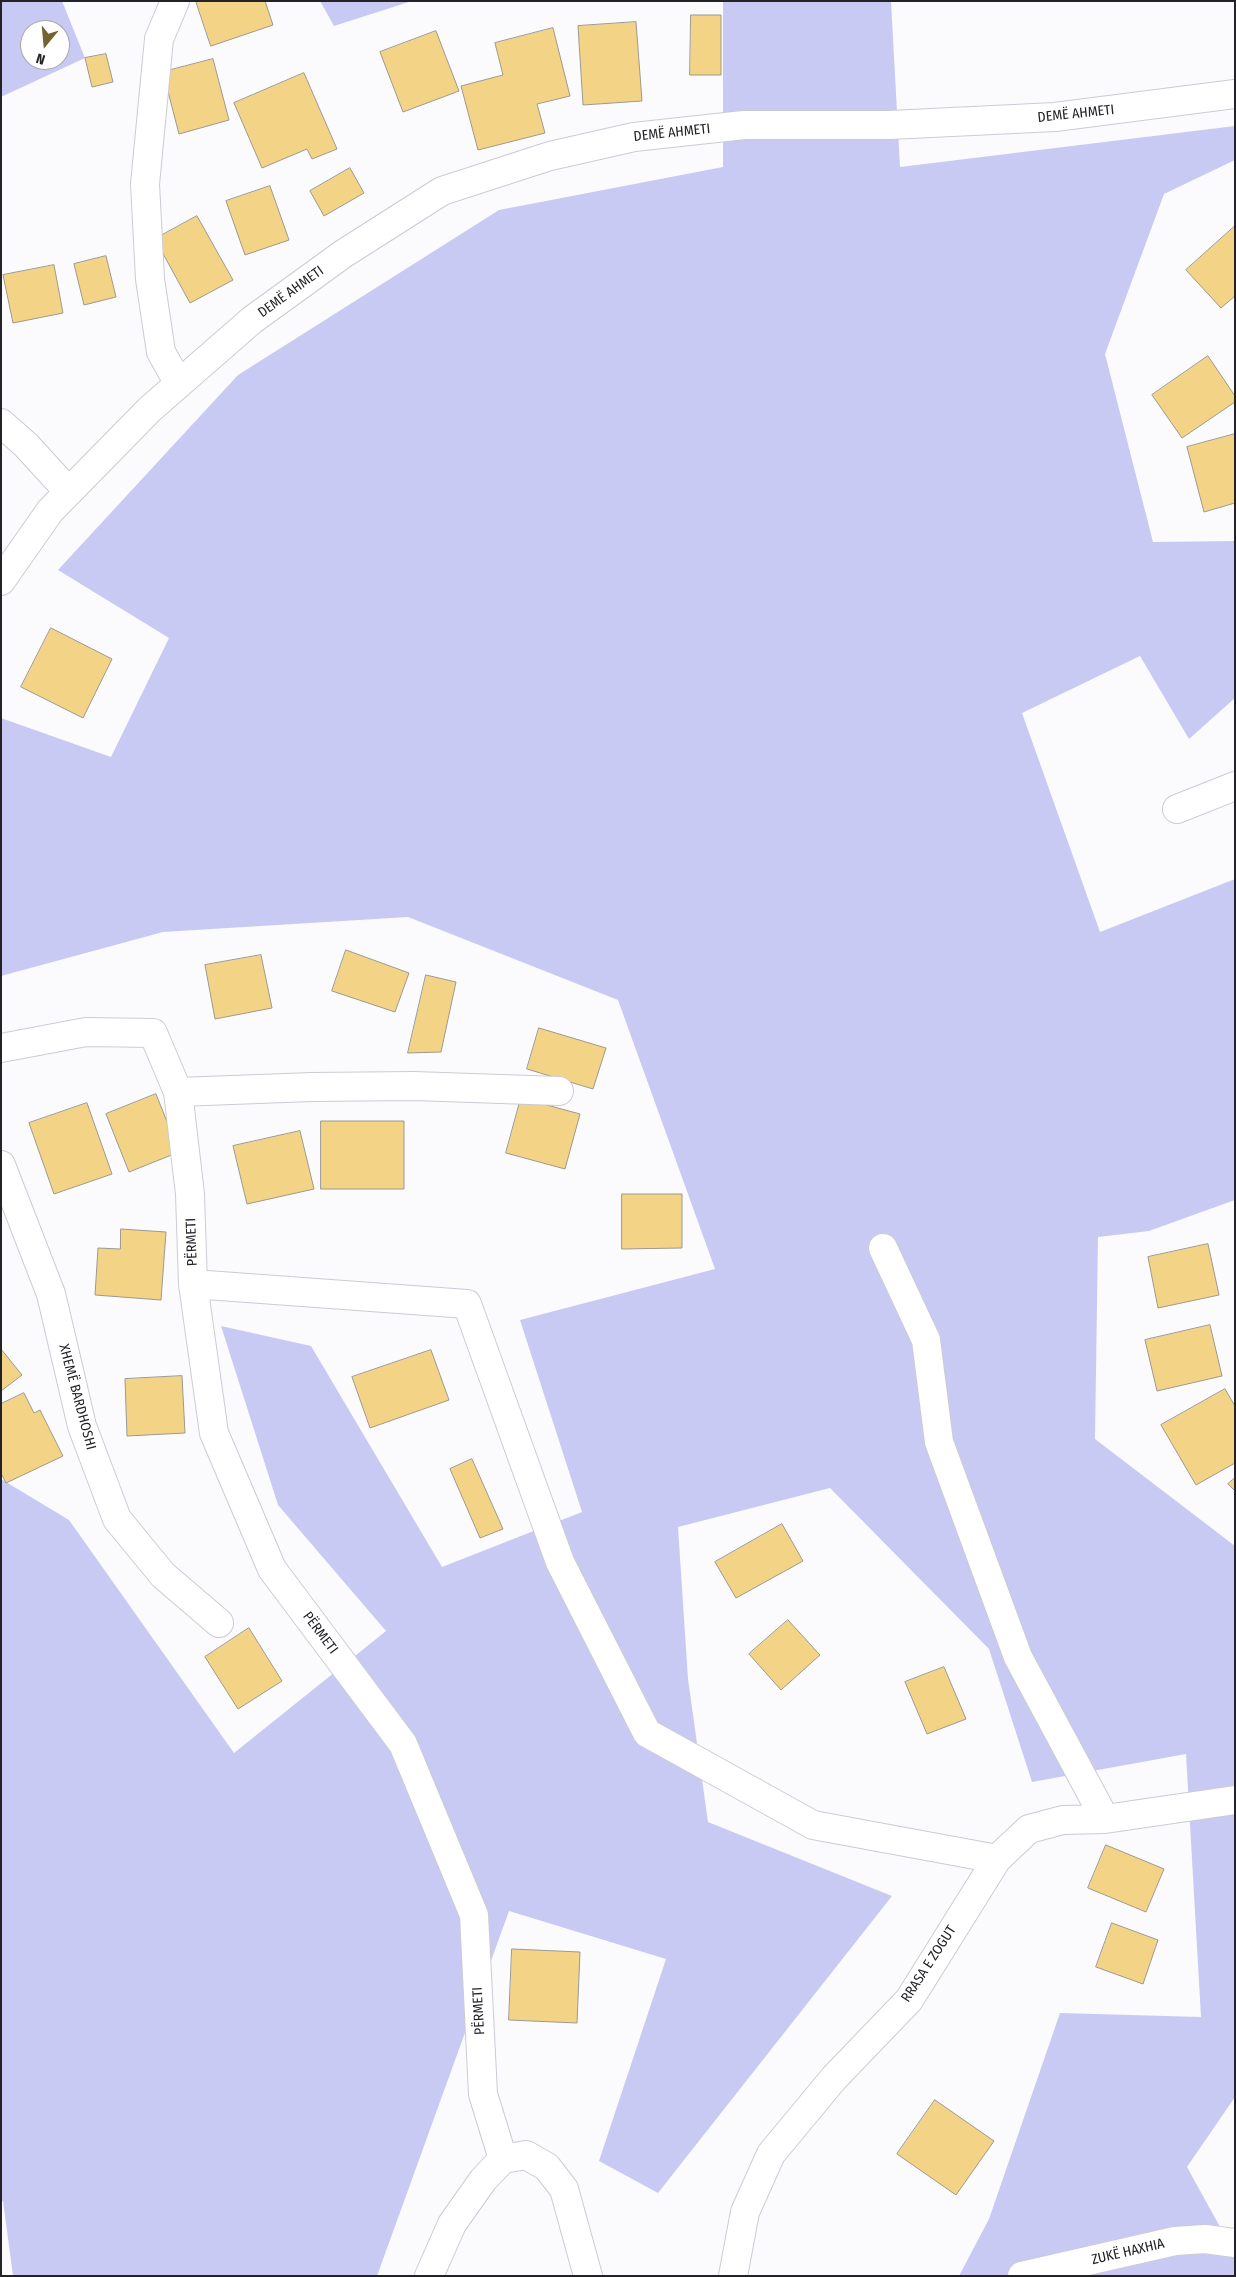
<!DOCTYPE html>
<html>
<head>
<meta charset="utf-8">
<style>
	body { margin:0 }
	#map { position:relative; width:1236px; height:2277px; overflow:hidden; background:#fbfbfd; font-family:"Fira Sans Condensed",sans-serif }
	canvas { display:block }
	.frame { position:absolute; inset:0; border:2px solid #232327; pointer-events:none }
	.north { position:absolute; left:20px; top:20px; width:50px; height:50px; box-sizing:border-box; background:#fff; border:1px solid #a7a7a9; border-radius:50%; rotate:197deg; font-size:14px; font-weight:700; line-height:20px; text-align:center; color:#232327 }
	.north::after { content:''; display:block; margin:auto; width:18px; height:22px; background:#766231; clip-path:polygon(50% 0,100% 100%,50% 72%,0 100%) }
</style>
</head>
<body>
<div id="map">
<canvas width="1236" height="2277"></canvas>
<div class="frame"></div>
<div class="north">N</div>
</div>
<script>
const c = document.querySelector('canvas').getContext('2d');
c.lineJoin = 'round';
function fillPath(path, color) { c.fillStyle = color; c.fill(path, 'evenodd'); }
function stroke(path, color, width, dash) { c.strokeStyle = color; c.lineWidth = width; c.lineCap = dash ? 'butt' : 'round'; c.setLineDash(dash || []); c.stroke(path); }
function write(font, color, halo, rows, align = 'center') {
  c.font = font + ' "Fira Sans Condensed",sans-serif'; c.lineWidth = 5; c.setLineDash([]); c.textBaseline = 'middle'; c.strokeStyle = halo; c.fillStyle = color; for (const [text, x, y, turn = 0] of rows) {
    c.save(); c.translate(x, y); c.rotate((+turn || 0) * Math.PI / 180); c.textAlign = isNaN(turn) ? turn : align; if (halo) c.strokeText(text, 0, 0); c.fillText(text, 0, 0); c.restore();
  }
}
const green = new Path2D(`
	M 1,1 L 62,1 L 85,58 L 1,97 ZM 30,30 L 60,30 L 60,60 L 30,60 Z
	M 320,1 L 412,1 L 334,26 Z
	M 723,1 L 891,1 L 900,167 L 1235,126 L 1235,160 L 1164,194 L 1105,354 L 1153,542 L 1235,541 L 1235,698 L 1189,739 L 1140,656 L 1022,713 L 1100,932 L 1235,879 L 1235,1200 L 1149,1231 L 1098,1237 L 1095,1439 L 1235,1546 L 1235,2097 L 1187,2167 L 1235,2254 L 1235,2276 L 959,2276 L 989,2219 L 1060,2013 L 1201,2017 L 1186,1754 L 1032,1782 L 989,1649 L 830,1488 L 678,1527 L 688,1679 L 708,1822 L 892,1896 L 658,2193 L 599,2161 L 666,1959 L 509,1911 L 377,2276 L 13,2276 L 3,2201 L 1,2202 L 1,1479 L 69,1520 L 234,1753 L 386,1631 L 278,1505 L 221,1326 L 311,1346 L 442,1567 L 582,1512 L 520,1320 L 715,1269 L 618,1000 L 408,917 L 163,932 L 1,976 L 1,718 L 111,757 L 169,638 L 58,570 L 238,375 L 499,210 L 723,167 Z`);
const building = new Path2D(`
	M 196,1 L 265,1 L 273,25 L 211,46 Z
	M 691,15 L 721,15 L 721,75 L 690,75 Z
	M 636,22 L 642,101 L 583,105 L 578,26 Z
	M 553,28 L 570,96 L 537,104 L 545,133 L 478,150 L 461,86 L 503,75 L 495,43 Z
	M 436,31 L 459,91 L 403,112 L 380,52 Z
	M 106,54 L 113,82 L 92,87 L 85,58 Z
	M 213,59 L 229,120 L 179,134 L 163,72 Z
	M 304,73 L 337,149 L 312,159 L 307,149 L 262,168 L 234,103 Z
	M 350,168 L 364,193 L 324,216 L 310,191 Z
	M 270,186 L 289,240 L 245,255 L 226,201 Z
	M 197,216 L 233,280 L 190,303 L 155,239 Z
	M 1235,226 L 1235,296 L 1221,308 L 1186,270 Z
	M 106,256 L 116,297 L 84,305 L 74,264 Z
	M 54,265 L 63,313 L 13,323 L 3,275 Z
	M 1208,356 L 1235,396 L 1235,402 L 1182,438 L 1152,395 Z
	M 1235,434 L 1235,503 L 1204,512 L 1187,447 Z
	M 51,628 L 112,659 L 83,718 L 21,687 Z
	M 346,950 L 409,973 L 395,1012 L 332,991 Z
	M 261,955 L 272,1008 L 215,1019 L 205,965 Z
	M 426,975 L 456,982 L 441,1052 L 408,1053 Z
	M 539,1028 L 606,1048 L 593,1089 L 527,1069 Z
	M 156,1094 L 179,1152 L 129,1172 L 106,1114 Z
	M 521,1098 L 580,1114 L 565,1169 L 506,1153 Z
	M 87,1103 L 112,1174 L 54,1194 L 29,1123 Z
	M 321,1121 L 404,1121 L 404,1189 L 321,1189 Z
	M 300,1131 L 314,1189 L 247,1204 L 233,1146 Z
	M 622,1194 L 682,1194 L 682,1248 L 622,1249 Z
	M 121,1229 L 166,1232 L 161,1300 L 95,1295 L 98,1248 L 120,1249 Z
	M 1208,1244 L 1219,1295 L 1158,1308 L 1148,1257 Z
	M 1210,1325 L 1222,1376 L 1157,1391 L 1145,1340 Z
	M 1,1349 L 22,1375 L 1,1391 Z
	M 431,1350 L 449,1400 L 370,1428 L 352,1377 Z
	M 182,1376 L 185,1433 L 127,1436 L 125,1379 Z
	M 1225,1389 L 1235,1406 L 1235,1463 L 1196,1485 L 1161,1425 Z
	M 24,1393 L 34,1413 L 40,1410 L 63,1456 L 6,1483 L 1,1473 L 1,1404 Z
	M 472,1459 L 503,1529 L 480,1538 L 450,1469 Z
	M 1235,1478 L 1235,1491 L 1228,1484 Z
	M 782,1524 L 803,1561 L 736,1598 L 715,1562 Z
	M 788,1620 L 820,1655 L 781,1690 L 749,1654 Z
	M 249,1628 L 282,1681 L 238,1709 L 205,1657 Z
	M 944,1667 L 966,1719 L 927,1734 L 905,1682 Z
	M 1106,1845 L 1164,1869 L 1146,1912 L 1088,1888 Z
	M 1112,1923 L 1158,1940 L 1143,1984 L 1096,1967 Z
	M 512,1949 L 580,1952 L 577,2023 L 509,2020 Z
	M 935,2100 L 994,2141 L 956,2195 L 897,2154 Z`);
const minor = new Path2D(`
	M 175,1 L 159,39 L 145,184 L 150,279 L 161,352 L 179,384
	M 1,423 L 26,445 L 69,492
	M 1,581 L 50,511 L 150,409 L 252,320 L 343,254 L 442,191 L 550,156 L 634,137 L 744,125 L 890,125 L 1055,117 L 1235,94
	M 1177,809 L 1235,786
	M 1,1048 L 86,1032 L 153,1033 L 178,1092 L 190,1194 L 193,1284 L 214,1433 L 272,1569 L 403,1744 L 474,1915 L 483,2094 L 503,2159
	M 178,1092 L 312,1087 L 414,1086 L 559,1091
	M 1,1165 L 51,1294 L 82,1426 L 117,1519 L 163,1575 L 219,1623
	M 883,1248 L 926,1340 L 939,1442 L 1018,1657 L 1105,1819
	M 193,1284 L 467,1304 L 560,1562 L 647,1733 L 813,1825 L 997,1859
	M 429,2276 L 452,2224 L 483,2180 L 503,2159 L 526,2155 L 547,2167 L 564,2189 L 588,2276
	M 733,2276 L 745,2212 L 771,2154 L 834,2078 L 909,2000 L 997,1859 L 1029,1829 L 1063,1820 L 1105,1819 L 1235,1800
	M 1022,2276 L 1175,2241 L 1205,2239 L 1235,2243`);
const streetNames = [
	["DEMË AHMETI",1076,114,-6],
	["DEMË AHMETI",672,133,-6],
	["DEMË AHMETI",291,292,-36],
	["PËRMETI",192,1242,-92],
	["XHEMË BARDHOSHI",77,1397,75],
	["PËRMETI",320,1633,53],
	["RRASA E ZOGUT",929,1964,-57],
	["PËRMETI",479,2011,-93],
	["ZUKË HAXHIA",1128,2252,-13]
];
fillPath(green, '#c9caf4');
fillPath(building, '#f3d386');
stroke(building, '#9d9990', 1);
stroke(minor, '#cbcbd5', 30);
stroke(minor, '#fff', 28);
write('14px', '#232327', '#fff', streetNames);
</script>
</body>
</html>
